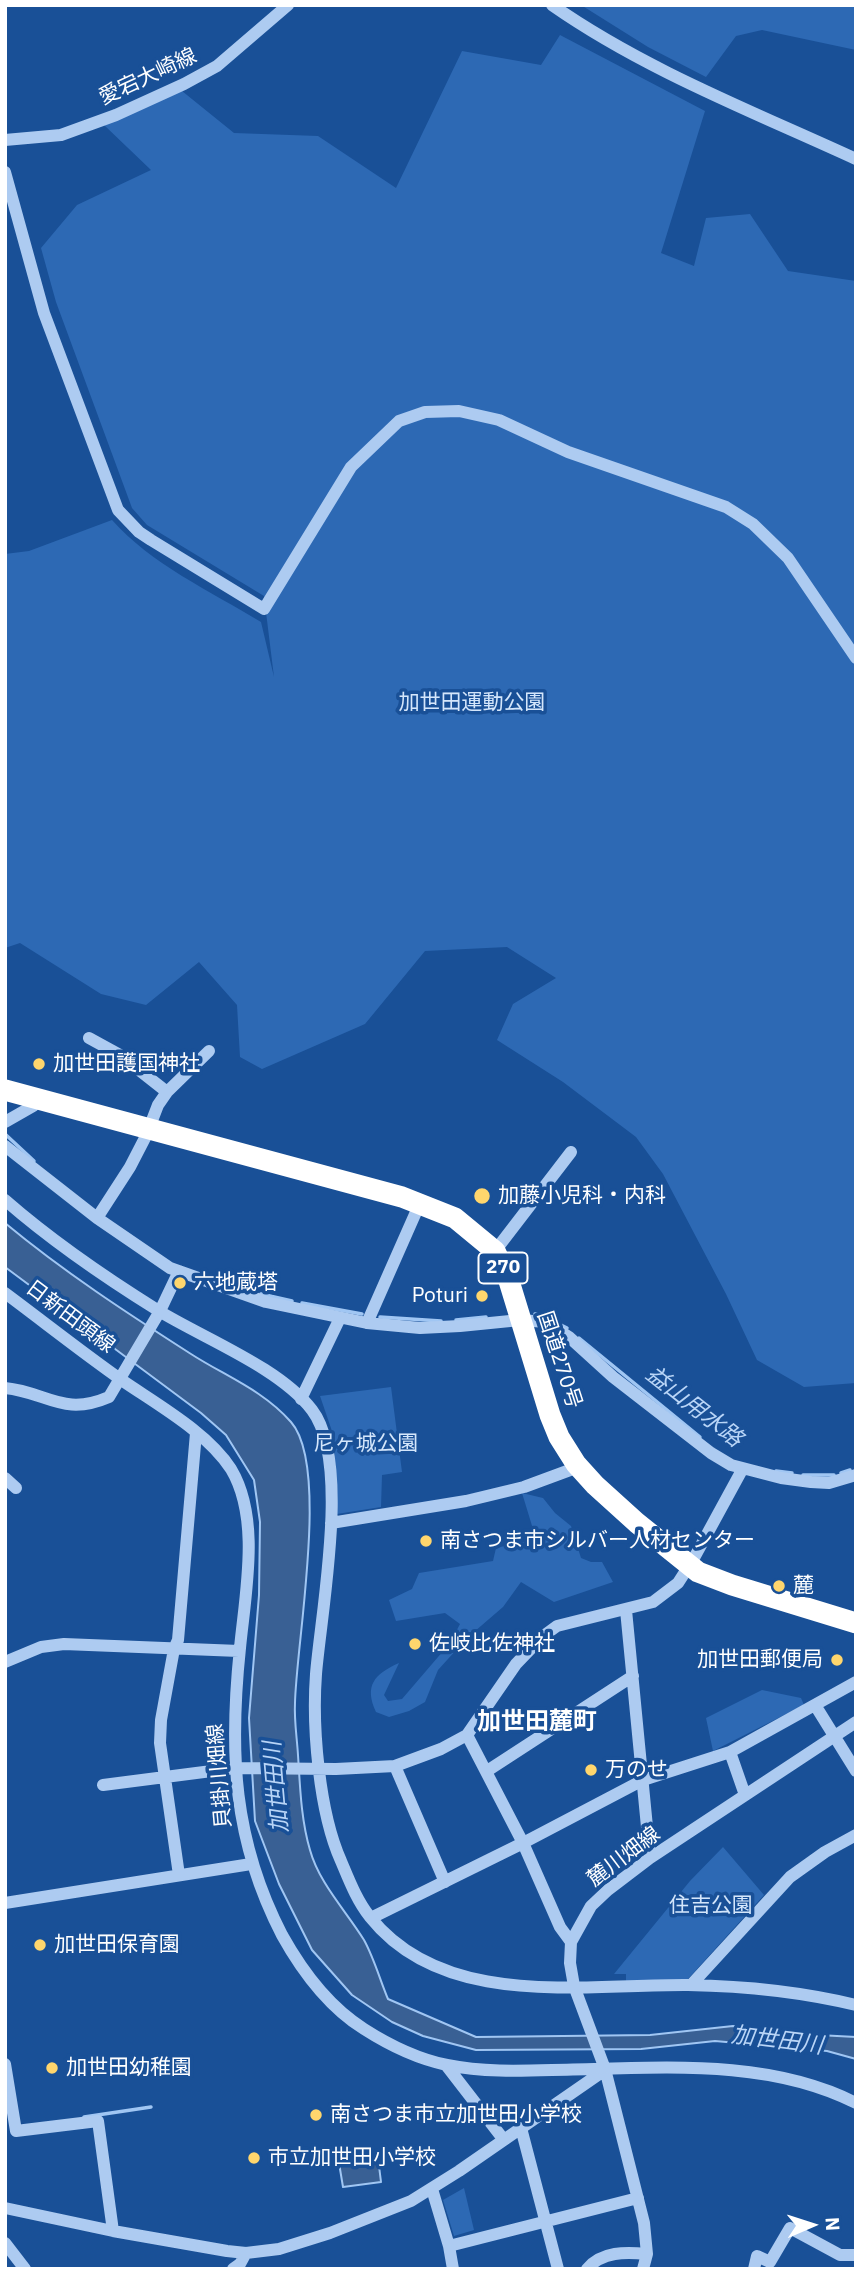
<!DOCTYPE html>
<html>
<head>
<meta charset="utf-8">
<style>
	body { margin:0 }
	#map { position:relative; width:861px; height:2274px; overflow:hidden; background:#195097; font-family:"IBM Plex Sans",sans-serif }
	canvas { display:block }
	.frame { position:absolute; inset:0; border:7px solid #fff; pointer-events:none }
	.north { position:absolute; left:777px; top:2190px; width:70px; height:70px; -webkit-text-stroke:5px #195097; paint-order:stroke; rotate:87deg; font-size:19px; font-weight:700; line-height:28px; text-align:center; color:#fff }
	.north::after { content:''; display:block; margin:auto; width:24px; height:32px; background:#fff; clip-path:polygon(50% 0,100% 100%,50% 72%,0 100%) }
</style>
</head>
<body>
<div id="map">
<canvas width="861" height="2274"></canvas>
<div class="frame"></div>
<div class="north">N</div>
</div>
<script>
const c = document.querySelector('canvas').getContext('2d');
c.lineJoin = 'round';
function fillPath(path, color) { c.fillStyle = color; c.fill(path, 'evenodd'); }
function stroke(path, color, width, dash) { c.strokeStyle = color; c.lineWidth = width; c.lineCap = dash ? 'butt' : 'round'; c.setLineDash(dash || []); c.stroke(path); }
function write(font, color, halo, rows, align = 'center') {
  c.font = font + ' "IBM Plex Sans","Noto Sans JP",sans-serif'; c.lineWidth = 7; c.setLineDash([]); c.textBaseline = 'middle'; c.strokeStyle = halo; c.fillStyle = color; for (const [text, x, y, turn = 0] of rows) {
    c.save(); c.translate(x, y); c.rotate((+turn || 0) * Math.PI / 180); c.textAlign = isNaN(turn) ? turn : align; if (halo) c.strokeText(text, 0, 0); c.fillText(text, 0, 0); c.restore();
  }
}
const green = new Path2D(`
	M 581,5 L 856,5 L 856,50 L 762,30 L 736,36 L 706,77 L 648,47 Z
	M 560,35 L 705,111 L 661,253 L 694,266 L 706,218 L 750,214 L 788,271 L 856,281 L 856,1383 L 804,1387 L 757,1360 L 726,1294 L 663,1174 L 636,1137 L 563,1082 L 497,1040 L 513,1004 L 556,978 L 507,947 L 425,951 L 365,1024 L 262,1069 L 240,1057 L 237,1005 L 199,962 L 146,1005 L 101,994 L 20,943 L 5,948 L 5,554 L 29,551 L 112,520 C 151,564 210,591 261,622 L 274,677 L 264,596 L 147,525 L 132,508 L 56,302 L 41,248 L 77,205 L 151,170 L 104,125 L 182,91 L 234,133 L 318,136 L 396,188 L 462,51 L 541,65 Z
	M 391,1387 L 402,1472 L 382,1475 L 381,1507 L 337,1514 L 334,1437 L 320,1396 Z
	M 522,1493 L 543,1498 L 555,1513 L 571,1526 L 581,1558 L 591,1562 L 602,1562 L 613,1582 L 554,1602 L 521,1582 L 503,1607 L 467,1638 L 438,1670 L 425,1702 L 409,1711 L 389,1717 L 376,1712 C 364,1686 374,1674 399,1663 L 384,1695 L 388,1701 L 402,1699 L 450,1643 L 460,1624 L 445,1613 L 396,1621 L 389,1600 L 412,1589 L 419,1573 L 493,1561 L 496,1548 L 532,1540 L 533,1529 Z
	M 762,1690 L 801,1698 L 804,1705 L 713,1751 L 706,1718 Z
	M 723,1847 L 764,1895 L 687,1980 L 626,1981 L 626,1974 L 614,1974 L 690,1881 Z
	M 464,2188 L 474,2230 L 454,2236 L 443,2200 Z`);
const water = new Path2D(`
	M 5,1223 C 64,1272 127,1313 191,1354 C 225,1376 263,1390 291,1422 C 330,1466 296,1643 295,1703 C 294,1720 297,1738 298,1755 C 300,1786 301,1820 310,1850 C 319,1883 346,1911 364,1940 C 374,1958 380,1980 388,1999 L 476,2037 L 650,2035 L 733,2026 L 799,2034 L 856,2037 L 856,2059 L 827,2051 L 715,2041 L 641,2049 L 476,2050 L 423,2036 L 392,2022 L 352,1995 L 312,1950 L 279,1884 L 255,1821 L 249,1718 L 259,1595 L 260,1522 L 254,1480 L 226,1435 L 201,1413 L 5,1267 Z
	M 378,2158 L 381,2182 L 343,2187 L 339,2163 Z`);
const stream = new Path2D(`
	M 5,1134 L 34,1161
	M 261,1294 L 292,1301
	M 302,1303 L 362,1314
	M 535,1314 L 546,1317
	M 380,1317 L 441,1321
	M 456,1320 L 486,1317
	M 559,1324 L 567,1328
	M 579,1338 L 700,1437
	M 776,1471 L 792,1473
	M 841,1473 L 850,1470
	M 803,1475 L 834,1475
	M 84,2117 L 151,2107`);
const minor = new Path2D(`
	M 552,5 C 645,70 754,112 856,159
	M 5,140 L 61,135 L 116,115 L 184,84 L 217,66 L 288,5
	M 5,172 L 44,313 L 118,510 L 139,532 L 151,540 L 264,609 L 351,467 L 399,421 L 425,412 L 459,411 L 499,420 L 568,452 L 726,507 L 753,524 L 788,558 L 856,658
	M 89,1038 L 120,1055 L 167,1092
	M 5,1122 L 33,1106 L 39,1099
	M 5,1146 L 97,1218 L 170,1268 L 266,1302 L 367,1323 L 420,1328 L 460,1326 L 520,1320 L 546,1322 L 569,1337 L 613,1377 L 711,1453 L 731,1465 L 781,1478 L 811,1482 L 829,1483 L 856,1475
	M 5,1200 C 53,1242 106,1278 159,1311 C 205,1339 280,1368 312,1410 C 351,1461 321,1611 316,1674 C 312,1727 319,1812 341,1861 C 349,1880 357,1901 370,1917 C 444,2010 584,1984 688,1985 C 744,1986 802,1992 856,2005
	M 97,1218 L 130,1167 L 146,1136 L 158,1105 L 167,1092 L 209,1051
	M 495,1251 L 571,1152
	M 5,1293 C 44,1322 83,1353 123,1381 C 158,1405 208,1433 231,1469 C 261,1519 245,1594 240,1648 C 229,1753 233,1840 282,1935 C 302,1971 329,2007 364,2029 C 389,2045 418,2059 447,2065 C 482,2072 517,2071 552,2070 C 652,2069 763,2056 856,2103
	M 367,1323 L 420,1203
	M 5,1388 C 47,1392 63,1417 109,1397 L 160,1311 L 179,1271
	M 301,1399 L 340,1318
	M 5,1478 L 16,1488
	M 331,1523 L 466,1501 L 524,1487 L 570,1470 L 576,1464
	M 626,1610 L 650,1858
	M 5,1662 L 41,1647 L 64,1644 L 239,1651
	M 815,1705 L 856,1771
	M 467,1735 L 523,1843 L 560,1927 L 571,1942
	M 730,1752 L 745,1795
	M 395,1766 L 445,1882
	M 487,1771 L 633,1676
	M 103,1785 L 235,1768 L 336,1769 L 395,1766 L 441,1749 L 467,1735 L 516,1664 L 542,1637 L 557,1626 L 653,1602 L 678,1583 L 694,1558 L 742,1470
	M 179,1875 L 160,1743 L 161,1720 L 174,1649 L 178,1640 L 196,1433
	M 5,1903 L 251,1864
	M 371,1918 L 523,1843 L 643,1780 L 730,1752 L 856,1682
	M 691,1985 L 790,1877 L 825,1852 L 856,1835
	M 5,2064 L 16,2131 L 98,2121 L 113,2231
	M 446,2065 L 504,2140
	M 521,2128 L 558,2269
	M 432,2189 L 449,2246 L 638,2198
	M 5,2208 L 113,2231 L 227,2251 L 246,2253 L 279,2249 L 330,2233 L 411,2201 L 459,2171 L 605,2070
	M 5,2243 L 25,2269
	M 449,2246 L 453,2269
	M 233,2269 L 240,2264 L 246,2253
	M 587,2269 C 602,2251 626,2252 647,2254
	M 643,2269 L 647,2254 L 644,2223 L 605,2069 L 574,1986 L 570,1963 L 571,1942 L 591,1906 L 608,1890 L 650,1858 L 856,1722
	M 754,2269 L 757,2256 L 770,2262 L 790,2228 L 840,2255 L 856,2255`);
const highway = new Path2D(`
	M 5,1090 L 402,1197 L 455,1218 L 495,1251 L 509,1281 L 550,1415 L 559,1437 L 576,1464 L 595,1485 L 637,1523 L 698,1572 L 732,1585 L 856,1623`);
const markers = [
	[39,1064,7,"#ffd66d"],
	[482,1196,9,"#ffd66d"],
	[180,1283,7,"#ffd66d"],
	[482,1296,7,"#ffd66d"],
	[426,1541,7,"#ffd66d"],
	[779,1586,7,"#ffd66d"],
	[415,1644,7,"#ffd66d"],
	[837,1660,7,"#ffd66d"],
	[591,1770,7,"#ffd66d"],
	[40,1945,7,"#ffd66d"],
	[52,2068,7,"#ffd66d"],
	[316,2115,7,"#ffd66d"],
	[254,2158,7,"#ffd66d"]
];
const shields = [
	[503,1268,49]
];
const shieldNames = [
	["270",503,1268]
];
const streetNames = [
	["愛宕大崎線",148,77,-25],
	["日新田頭線",70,1317,37],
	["国道270号",559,1360,72],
	["貝掛川畑線",220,1776,-95],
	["麓川畑線",624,1857,-37]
];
const parkNames = [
	["加世田運動公園",472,703],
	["尼ヶ城公園",366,1444],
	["住吉公園",711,1906]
];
const poiNames = [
	["加世田護国神社",53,1064],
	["加藤小児科・内科",498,1196],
	["六地蔵塔",194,1283],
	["Poturi",468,1296,"right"],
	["南さつま市シルバー人材センター",440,1541],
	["麓",793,1586],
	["佐岐比佐神社",429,1644],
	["加世田郵便局",823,1660,"right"],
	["万のせ",605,1770],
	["加世田保育園",54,1945],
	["加世田幼稚園",66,2068],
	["南さつま市立加世田小学校",330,2115],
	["市立加世田小学校",268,2158]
];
const waterNames = [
	["益山用水路",694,1407,38],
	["加世田川",277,1787,-95],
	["加世田川",777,2041,7]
];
const quarterNames = [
	["加世田麓町",537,1722]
];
fillPath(green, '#2d69b4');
fillPath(water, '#396094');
stroke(water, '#a0c6f3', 2);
stroke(stream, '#a0c6f3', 3.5);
stroke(minor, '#adcbf1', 12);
stroke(highway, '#fff', 21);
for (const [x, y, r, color] of markers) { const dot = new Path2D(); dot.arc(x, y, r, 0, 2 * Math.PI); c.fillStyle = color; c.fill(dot); stroke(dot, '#195097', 2.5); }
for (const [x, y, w] of shields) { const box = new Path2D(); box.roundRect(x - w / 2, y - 15.5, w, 31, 5); c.fillStyle = '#195097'; c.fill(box); stroke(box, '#fff', 2); }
write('bold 19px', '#fff', null, shieldNames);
write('21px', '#fff', '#195097', streetNames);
write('21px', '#d4e6fb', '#195097', parkNames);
write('21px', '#fff', '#195097', poiNames, 'left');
write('italic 23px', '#b9d5f7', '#195097', waterNames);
write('bold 24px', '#fff', '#195097', quarterNames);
</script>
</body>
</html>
